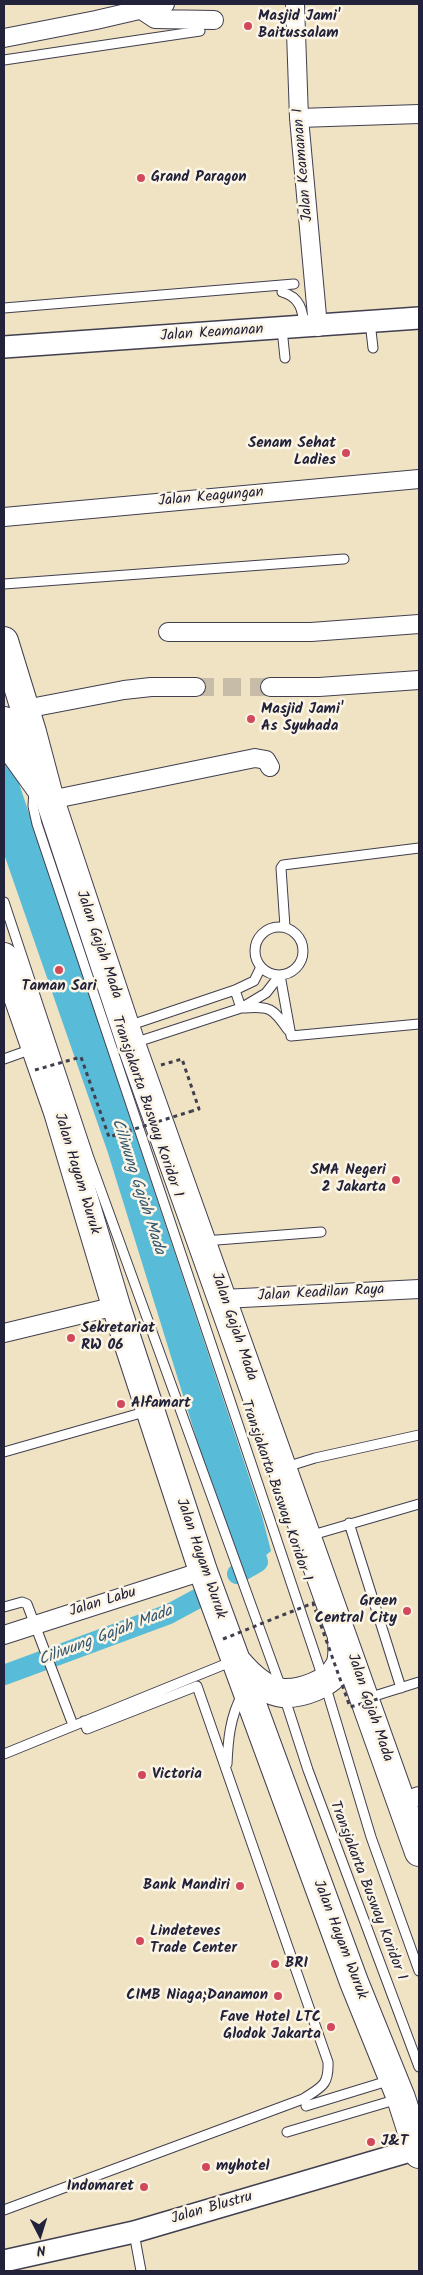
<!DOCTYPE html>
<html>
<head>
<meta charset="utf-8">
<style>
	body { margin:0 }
	#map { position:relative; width:423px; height:2275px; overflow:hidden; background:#efe3c3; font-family:Kalam,sans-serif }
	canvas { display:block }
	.frame { position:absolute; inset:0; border:5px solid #22223b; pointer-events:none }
	.north { position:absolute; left:15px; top:2210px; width:50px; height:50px; -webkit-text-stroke:4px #fcf5e5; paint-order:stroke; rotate:175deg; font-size:14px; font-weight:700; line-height:20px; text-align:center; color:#22223b }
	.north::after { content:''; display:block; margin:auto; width:18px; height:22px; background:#22223b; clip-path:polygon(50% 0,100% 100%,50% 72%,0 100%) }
</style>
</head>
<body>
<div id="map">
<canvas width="423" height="2275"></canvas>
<div class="frame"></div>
<div class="north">N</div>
</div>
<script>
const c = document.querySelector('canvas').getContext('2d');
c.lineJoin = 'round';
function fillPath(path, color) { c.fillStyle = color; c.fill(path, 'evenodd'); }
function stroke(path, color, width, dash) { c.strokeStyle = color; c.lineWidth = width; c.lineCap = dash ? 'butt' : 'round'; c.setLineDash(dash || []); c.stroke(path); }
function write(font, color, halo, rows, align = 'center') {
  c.font = font + ' Kalam,sans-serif'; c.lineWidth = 5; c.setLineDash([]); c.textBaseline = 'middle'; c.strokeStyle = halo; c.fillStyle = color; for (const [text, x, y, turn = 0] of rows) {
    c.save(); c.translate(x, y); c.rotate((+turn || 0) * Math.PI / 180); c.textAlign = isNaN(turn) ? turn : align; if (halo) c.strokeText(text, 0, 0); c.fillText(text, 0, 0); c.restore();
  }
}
const water = new Path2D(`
	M 4,738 L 262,1516 L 271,1551 L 258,1562 L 234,1560 L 108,1153 L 4,854 Z`);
const canal = new Path2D(`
	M 237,1574 L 258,1562 L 250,1538
	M 4,1675 L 169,1614 L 206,1594`);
const minorTunnel = new Path2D(`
	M 196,687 L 270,687`);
const path = new Path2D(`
	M 161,1065 L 182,1059 L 199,1109 L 192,1111`);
const service = new Path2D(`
	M 4,60 L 200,31
	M 282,292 C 300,297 303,310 304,327
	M 4,308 L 294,284
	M 370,322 L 373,348
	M 282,329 L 285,358
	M 4,584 L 344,559
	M 34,789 L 33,806 L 37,824 L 324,1681 L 371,1837 L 419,1971
	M 4,902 L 88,1155 L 283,1693 L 308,1770 L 419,2067
	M255 951a24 24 0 1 1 48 0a24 24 0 1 1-48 0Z
	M 285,927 L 281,868 L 283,865 L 419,848
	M 280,975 L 291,1036 L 419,1024
	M 235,990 L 241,1008
	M 244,1008 C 270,1006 273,1008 288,1030
	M 128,1026 L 235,990 L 254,981 L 261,967
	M 134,1043 L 241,1008 L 266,993 L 280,975
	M 4,1059 L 32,1049
	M 204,1241 L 321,1232
	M 4,1452 L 148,1411
	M 286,1467 L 315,1458 L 419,1435
	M 349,1523 L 401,1688
	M 309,1536 L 419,1504
	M 4,1607 L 22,1602 L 27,1604 L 73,1725
	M 368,1698 L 419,1682
	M 4,1754 L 233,1661
	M 227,1764 C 228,1740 230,1717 242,1695
	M 306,2106 L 391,2080
	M 287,2132 L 398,2099
	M 4,2210 L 303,2099 C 321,2087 329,2086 328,2062 L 197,1686 L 87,1729 L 84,1721
	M 134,2233 L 141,2271`);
const minor = new Path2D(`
	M 295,4 L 299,118 L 318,327
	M 140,9 L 155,19 L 214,20
	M 4,38 L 96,20 L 165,4
	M 299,118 L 419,114
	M 4,517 L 419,479
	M 168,632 L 311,632 L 419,624
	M 270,687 L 319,687 L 419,680
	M 25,709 L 124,690 L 151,687 L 196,687
	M 50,800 L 255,758 L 266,760 L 270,767
	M 223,1299 L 419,1289
	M 4,1333 L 116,1306
	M 4,1635 L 203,1571
	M 402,1802 L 419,1796`);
const tertiary = new Path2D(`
	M 4,347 L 419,318
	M 4,2261 L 134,2232 L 417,2149`);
const primary = new Path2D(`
	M 4,641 L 32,732 L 50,800 L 131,1044 L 419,1852
	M 4,721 L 16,754 L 44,793
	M 4,957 L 58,1112 L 116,1306 L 203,1571 L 354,1982 L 401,2098 L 419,2154
	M 238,1663 C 249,1676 265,1691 283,1693 C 301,1694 330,1684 339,1667 C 344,1659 342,1646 342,1636`);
const pathBridge = new Path2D(`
	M 35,1070 L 81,1057 L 109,1137 L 192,1111
	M 223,1639 L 313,1603 L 350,1707 L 381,1698`);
const markers = [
	[248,26,5,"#d1495b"],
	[141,178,5,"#d1495b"],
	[346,453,5,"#d1495b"],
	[251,719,5,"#d1495b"],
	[59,970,5,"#d1495b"],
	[396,1180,5,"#d1495b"],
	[71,1338,5,"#d1495b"],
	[121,1404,5,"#d1495b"],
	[407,1611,5,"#d1495b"],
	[142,1775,5,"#d1495b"],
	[240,1886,5,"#d1495b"],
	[140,1941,5,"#d1495b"],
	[275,1964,5,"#d1495b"],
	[278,1996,5,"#d1495b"],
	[331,2027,5,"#d1495b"],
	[371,2142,5,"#d1495b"],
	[206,2167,5,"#d1495b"],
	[144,2187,5,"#d1495b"]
];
const poiNames = [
	["Masjid Jami'",258,17],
	["Baitussalam",258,34],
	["Grand Paragon",151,178],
	["Senam Sehat",336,444,"right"],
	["Ladies",336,461,"right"],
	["Masjid Jami'",261,710],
	["As Syuhada",261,727],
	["Taman Sari",59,987,"center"],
	["SMA Negeri",386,1171,"right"],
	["2 Jakarta",386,1188,"right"],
	["Sekretariat",81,1329],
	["RW 06",81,1346],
	["Alfamart",131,1404],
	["Green",397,1602,"right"],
	["Central City",397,1619,"right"],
	["Victoria",152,1775],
	["Bank Mandiri",230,1886,"right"],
	["Lindeteves",150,1932],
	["Trade Center",150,1949],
	["BRI",285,1964],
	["CIMB Niaga;Danamon",268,1996,"right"],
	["Fave Hotel LTC",321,2018,"right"],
	["Glodok Jakarta",321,2035,"right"],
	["J&T",381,2142],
	["myhotel",216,2167],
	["Indomaret",134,2187,"right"]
];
const streetNames = [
	["Jalan Keamanan I",304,165,-95],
	["Jalan Keamanan",212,334,-4],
	["Jalan Keagungan",211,498,-5],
	["Jalan Gajah Mada",98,945,71],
	["Transjakarta Busway Koridor 1",146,1107,71],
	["Jalan Hayam Wuruk",76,1174,73],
	["Jalan Keadilan Raya",321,1294,-3],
	["Jalan Gajah Mada",233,1327,71],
	["Transjakarta Busway Koridor 1",275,1491,71],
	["Jalan Hayam Wuruk",200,1559,71],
	["Jalan Labu",103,1603,-17],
	["Jalan Gajah Mada",369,1708,71],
	["Transjakarta Busway Koridor 1",367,1891,69],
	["Jalan Hayam Wuruk",339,1940,69],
	["Jalan Blustru",212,2209,-16]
];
const waterNames = [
	["Ciliwung Gajah Mada",137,1187,72],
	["Ciliwung Gajah Mada",106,1637,-21]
];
fillPath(water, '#58bbd7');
stroke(canal, '#58bbd7', 20);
stroke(minorTunnel, '#c6bca8', 18, [18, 9]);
stroke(service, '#413f4f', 11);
stroke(minor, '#413f4f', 20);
stroke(tertiary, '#413f4f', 24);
stroke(primary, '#413f4f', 30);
stroke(path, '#413f4f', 3, [4, 4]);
stroke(service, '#fff', 9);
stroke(minor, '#fff', 18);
stroke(tertiary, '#fff', 21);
stroke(primary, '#fff', 28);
stroke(pathBridge, '#413f4f', 3, [4, 4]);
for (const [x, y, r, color] of markers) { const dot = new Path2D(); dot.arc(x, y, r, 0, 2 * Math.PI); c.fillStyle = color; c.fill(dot); stroke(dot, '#fcf5e5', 2); }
write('bold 15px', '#22223b', '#fcf5e5', poiNames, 'left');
write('15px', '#22223b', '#fcf5e5', streetNames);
write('italic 16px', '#355872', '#fcf5e5', waterNames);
</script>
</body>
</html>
